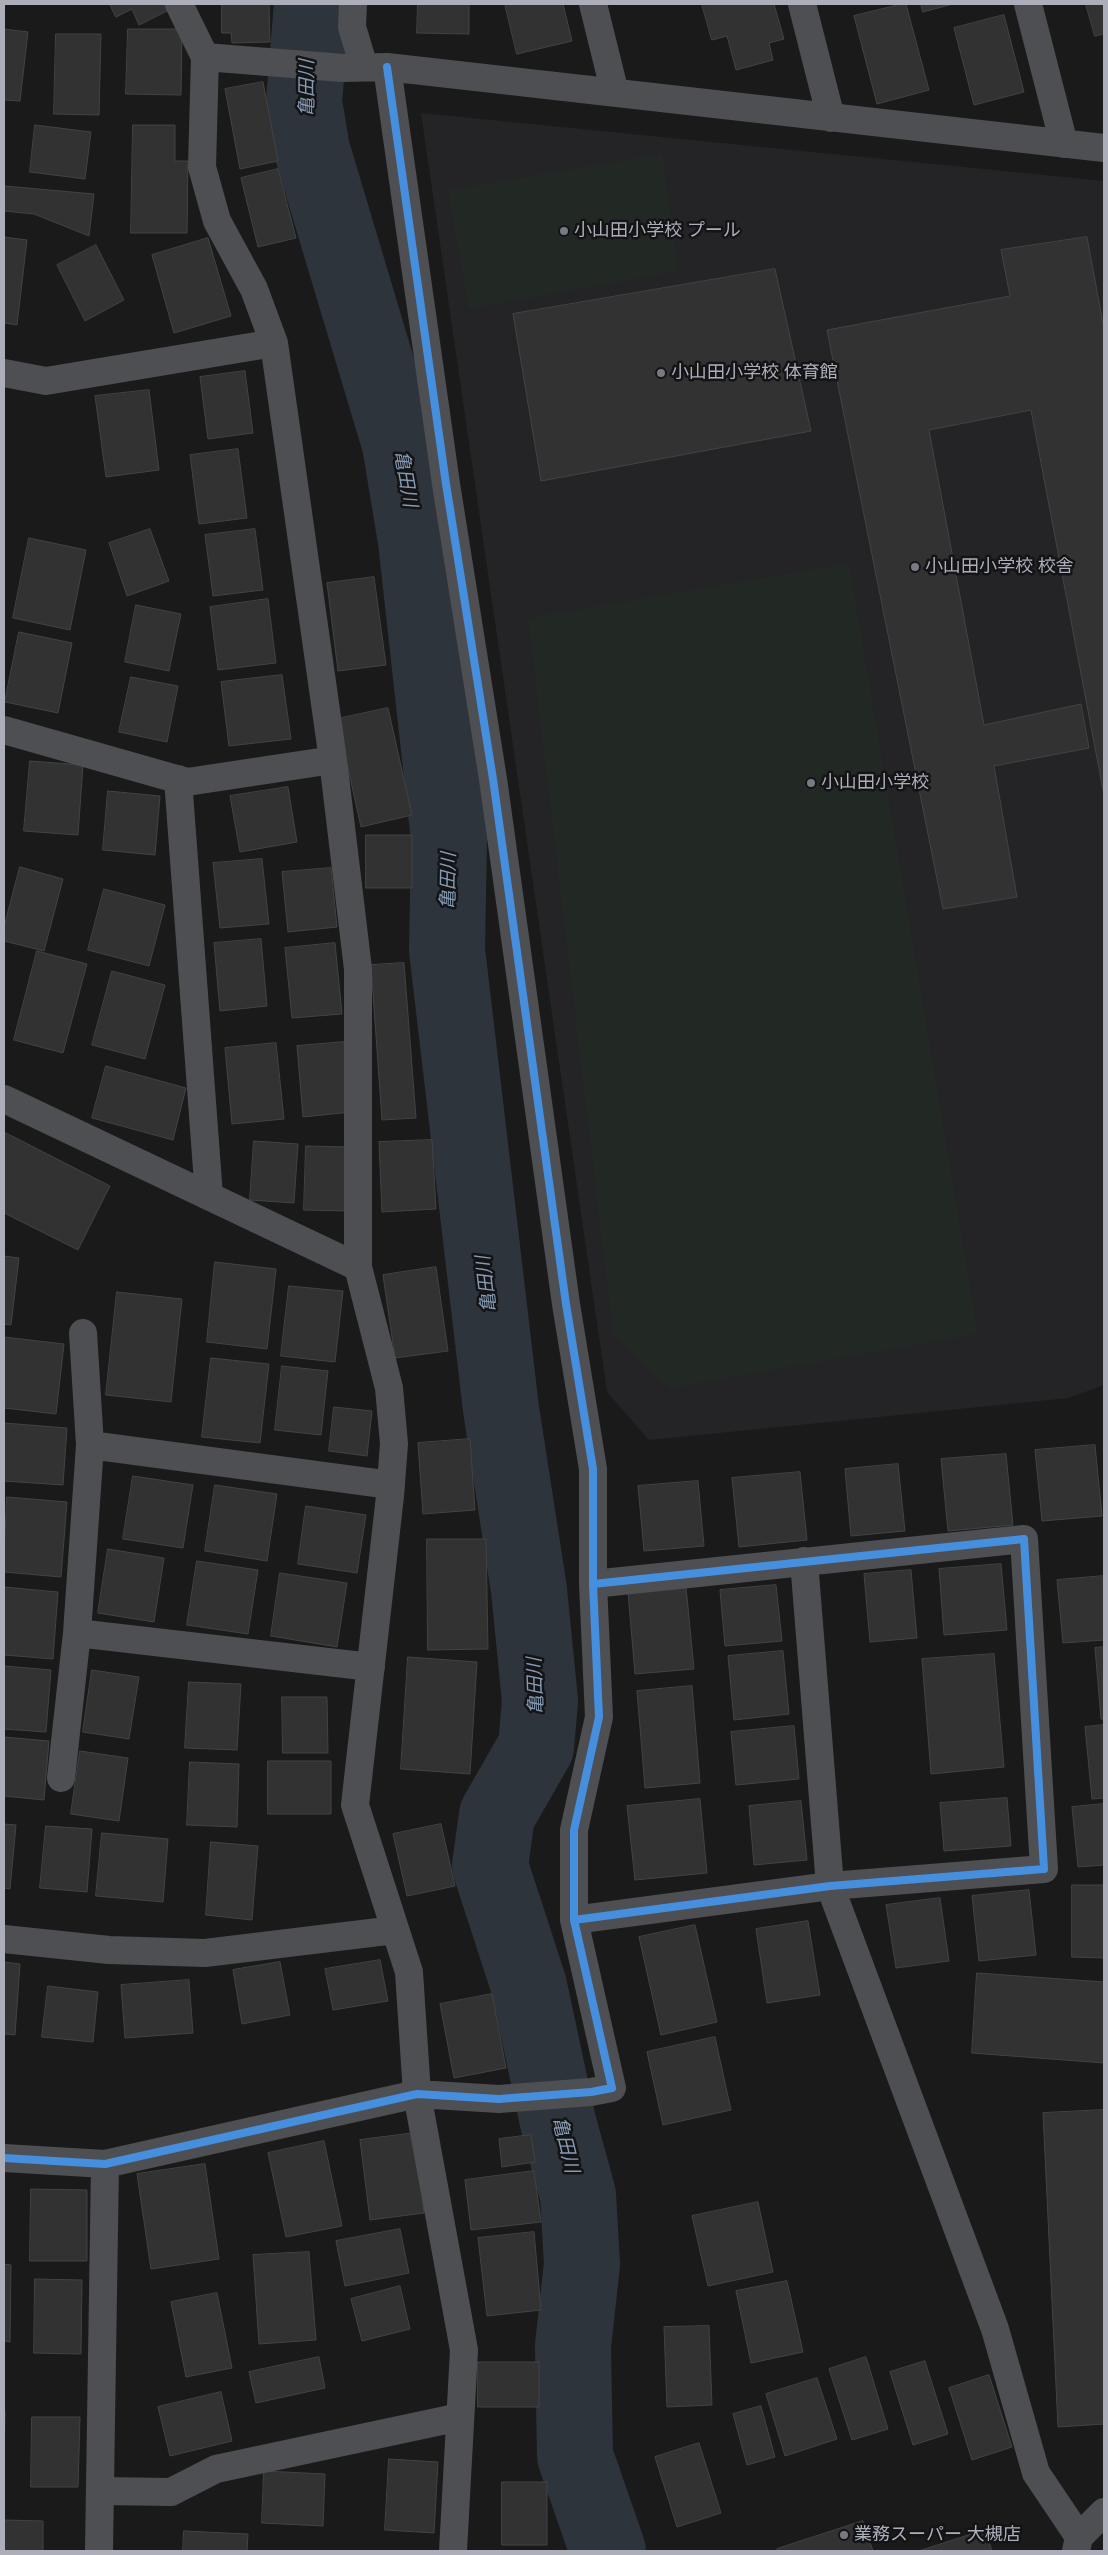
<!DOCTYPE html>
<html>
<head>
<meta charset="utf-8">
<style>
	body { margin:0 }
	#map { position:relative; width:1108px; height:2555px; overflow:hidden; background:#1a1a1a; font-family:"Open Sans",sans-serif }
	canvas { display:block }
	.frame { position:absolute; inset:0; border:5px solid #acafba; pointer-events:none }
</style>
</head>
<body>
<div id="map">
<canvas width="1108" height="2555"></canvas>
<div class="frame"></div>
</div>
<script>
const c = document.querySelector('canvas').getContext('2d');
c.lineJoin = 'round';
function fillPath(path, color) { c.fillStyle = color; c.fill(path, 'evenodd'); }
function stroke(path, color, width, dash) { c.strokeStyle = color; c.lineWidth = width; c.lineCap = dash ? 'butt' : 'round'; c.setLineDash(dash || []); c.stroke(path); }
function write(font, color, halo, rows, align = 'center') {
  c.font = font + ' "Open Sans","Noto Sans JP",sans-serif'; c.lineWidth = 5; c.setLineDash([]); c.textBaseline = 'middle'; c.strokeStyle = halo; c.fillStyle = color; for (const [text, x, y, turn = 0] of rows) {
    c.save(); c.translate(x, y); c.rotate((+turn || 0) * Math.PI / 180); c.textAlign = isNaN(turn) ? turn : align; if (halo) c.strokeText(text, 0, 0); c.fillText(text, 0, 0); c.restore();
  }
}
const built = new Path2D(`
	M 421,113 L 1104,181 L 1104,1385 L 1069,1398 L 649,1440 L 607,1392 Z`);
const green = new Path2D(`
	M 662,154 L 678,271 L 469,309 L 448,190 Z
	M 849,563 L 978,1334 L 670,1388 L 613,1333 L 528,618 Z`);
const river = new Path2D(`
	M 312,4 L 304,102 L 312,150 L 400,444 L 416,541 L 449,839 L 447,950 L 501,1409 L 529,1590 L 540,1701 L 536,1747 L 497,1815 L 490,1866 L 529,1986 L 558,2122 L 578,2195 L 582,2264 L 573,2346 L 575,2456 L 608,2551`);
const building = new Path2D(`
	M 110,4 L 164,4 L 167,11 L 139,25 L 132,9 L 116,17 Z
	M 222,4 L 269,4 L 270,42 L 232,43 L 231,33 L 222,33 Z
	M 418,4 L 469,4 L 469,34 L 417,33 Z
	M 505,4 L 563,4 L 572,41 L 517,54 Z
	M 702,4 L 774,4 L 784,39 L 769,43 L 773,60 L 736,70 L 727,36 L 712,40 Z
	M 902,4 L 906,4 L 929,90 L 877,104 L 854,16 Z
	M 921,4 L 953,4 L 923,12 Z
	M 1086,4 L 1104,4 L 1104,34 L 1095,36 Z
	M 1004,15 L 1024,92 L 974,105 L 954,28 Z
	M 4,29 L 28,32 L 20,101 L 4,100 Z
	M 128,29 L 182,29 L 181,95 L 126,94 Z
	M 56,34 L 101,34 L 99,115 L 54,114 Z
	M 263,82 L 278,161 L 240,169 L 225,89 Z
	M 35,125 L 91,132 L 85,179 L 30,172 Z
	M 133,125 L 175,125 L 175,161 L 188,161 L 187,233 L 131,233 Z
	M 278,169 L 296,238 L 258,247 L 241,178 Z
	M 5,186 L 94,194 L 89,236 L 34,214 L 4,211 Z
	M 4,237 L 27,240 L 17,325 L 4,323 Z
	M 1087,237 L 1104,329 L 1104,795 L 1031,410 L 929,430 L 984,725 L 1081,704 L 1089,748 L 994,766 L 1017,897 L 943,909 L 827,330 L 1010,296 L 1001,250 Z
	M 208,238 L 231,316 L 174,333 L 152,255 Z
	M 96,245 L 124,300 L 85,321 L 57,265 Z
	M 775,269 L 811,431 L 541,481 L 513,314 Z
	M 245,371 L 253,433 L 208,439 L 200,377 Z
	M 149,390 L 159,470 L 106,477 L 95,396 Z
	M 238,449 L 247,518 L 199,524 L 190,455 Z
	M 150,529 L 169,581 L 127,596 L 109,543 Z
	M 255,529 L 263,590 L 213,596 L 205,535 Z
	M 29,538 L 86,550 L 70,630 L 13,618 Z
	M 374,577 L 386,665 L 338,671 L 327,583 Z
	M 268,599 L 276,663 L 218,670 L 210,607 Z
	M 136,605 L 181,614 L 169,671 L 125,662 Z
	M 19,632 L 72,643 L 58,713 L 5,702 Z
	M 282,675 L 291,739 L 229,746 L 221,682 Z
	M 131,677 L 178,686 L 167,742 L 119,732 Z
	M 388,708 L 412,815 L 361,827 L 337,719 Z
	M 30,761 L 83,765 L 78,835 L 24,831 Z
	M 288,787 L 297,842 L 240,852 L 230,796 Z
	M 108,791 L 160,796 L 155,855 L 103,850 Z
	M 366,835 L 412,835 L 412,888 L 366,888 Z
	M 262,859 L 269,924 L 220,928 L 213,863 Z
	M 20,867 L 63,879 L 44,951 L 4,941 L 4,927 Z
	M 331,868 L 337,927 L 288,932 L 282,872 Z
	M 104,889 L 165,905 L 149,966 L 88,950 Z
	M 261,939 L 267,1006 L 220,1011 L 214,943 Z
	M 335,943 L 342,1014 L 292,1018 L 285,948 Z
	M 37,951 L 87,964 L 63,1053 L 14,1040 Z
	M 404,963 L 416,1118 L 382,1120 L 371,965 Z
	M 112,971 L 165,985 L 145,1059 L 92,1045 Z
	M 344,1042 L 351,1112 L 303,1117 L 297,1046 Z
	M 276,1043 L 284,1119 L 232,1124 L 225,1048 Z
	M 106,1066 L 186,1088 L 173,1140 L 92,1118 Z
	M 4,1132 L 110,1186 L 78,1250 L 4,1213 Z
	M 432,1140 L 436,1209 L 382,1212 L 379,1142 Z
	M 254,1141 L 298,1144 L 294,1203 L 250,1200 Z
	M 306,1146 L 349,1147 L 348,1211 L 304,1210 Z
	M 4,1256 L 19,1258 L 11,1325 L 4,1324 Z
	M 215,1262 L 276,1269 L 267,1349 L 207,1342 Z
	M 436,1267 L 448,1351 L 395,1358 L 383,1275 Z
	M 289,1286 L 343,1291 L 335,1362 L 281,1356 Z
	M 117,1292 L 182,1299 L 171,1402 L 106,1395 Z
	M 4,1337 L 64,1344 L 56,1414 L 4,1408 Z
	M 211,1358 L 269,1364 L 260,1443 L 202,1437 Z
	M 282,1366 L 328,1371 L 321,1435 L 275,1430 Z
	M 334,1407 L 372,1411 L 367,1456 L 329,1451 Z
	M 4,1423 L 67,1428 L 63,1485 L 4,1481 Z
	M 470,1439 L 475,1510 L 423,1514 L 418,1443 Z
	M 1095,1445 L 1102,1516 L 1042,1521 L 1035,1450 Z
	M 1006,1454 L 1013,1525 L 948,1531 L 941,1459 Z
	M 898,1464 L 905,1531 L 851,1536 L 845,1469 Z
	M 800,1472 L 807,1540 L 739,1547 L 732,1478 Z
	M 133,1476 L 193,1485 L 183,1548 L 123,1539 Z
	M 698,1481 L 704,1546 L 644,1551 L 638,1486 Z
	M 215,1485 L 277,1494 L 267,1561 L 205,1551 Z
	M 7,1497 L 67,1502 L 61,1577 L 4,1572 Z
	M 306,1506 L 366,1515 L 357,1573 L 298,1564 Z
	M 427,1539 L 486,1539 L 488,1649 L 428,1650 Z
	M 108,1549 L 164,1558 L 154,1622 L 98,1613 Z
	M 197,1561 L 258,1570 L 248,1634 L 187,1625 Z
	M 1001,1564 L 1007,1630 L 944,1635 L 939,1569 Z
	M 911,1570 L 917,1638 L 870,1642 L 864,1574 Z
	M 280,1573 L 347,1583 L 337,1647 L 271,1636 Z
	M 1104,1576 L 1104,1640 L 1063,1643 L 1057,1580 Z
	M 776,1585 L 782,1641 L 725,1646 L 720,1590 Z
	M 4,1587 L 58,1592 L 53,1659 L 4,1655 Z
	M 686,1587 L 694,1669 L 635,1674 L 628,1592 Z
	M 1104,1647 L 1104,1719 L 1101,1719 L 1095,1648 Z
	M 783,1651 L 789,1714 L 734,1720 L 728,1656 Z
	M 994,1654 L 1004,1767 L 931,1774 L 922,1659 Z
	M 408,1657 L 477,1662 L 470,1774 L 401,1769 Z
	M 5,1666 L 51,1670 L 46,1732 L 4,1729 Z
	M 92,1670 L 139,1677 L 129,1739 L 83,1732 Z
	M 189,1682 L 241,1684 L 237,1750 L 185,1748 Z
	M 692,1686 L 700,1783 L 645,1788 L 637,1691 Z
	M 282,1697 L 327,1697 L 328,1753 L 283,1753 Z
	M 1104,1725 L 1104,1798 L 1092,1799 L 1085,1727 Z
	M 794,1726 L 799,1779 L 736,1785 L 731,1732 Z
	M 4,1737 L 49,1741 L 44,1800 L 4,1796 Z
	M 80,1751 L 128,1758 L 119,1821 L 71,1814 Z
	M 268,1761 L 331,1761 L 331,1814 L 268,1814 Z
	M 190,1762 L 239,1764 L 237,1827 L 187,1825 Z
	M 1007,1798 L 1011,1846 L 944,1851 L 940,1803 Z
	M 700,1799 L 707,1873 L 635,1880 L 627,1806 Z
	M 801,1801 L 807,1860 L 754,1865 L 749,1806 Z
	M 1104,1804 L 1104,1865 L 1078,1867 L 1072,1807 Z
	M 4,1824 L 16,1825 L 10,1889 L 4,1888 Z
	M 441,1824 L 455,1886 L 407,1896 L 393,1834 Z
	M 46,1826 L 92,1829 L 87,1892 L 40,1888 Z
	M 102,1833 L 168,1839 L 163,1902 L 96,1896 Z
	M 211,1842 L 258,1846 L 252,1920 L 206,1915 Z
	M 1072,1885 L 1104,1885 L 1104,1958 L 1072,1957 Z
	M 1029,1890 L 1036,1955 L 979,1961 L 972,1896 Z
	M 940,1898 L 949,1961 L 896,1968 L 886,1905 Z
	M 808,1921 L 820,1995 L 767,2003 L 756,1929 Z
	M 695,1925 L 717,2022 L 661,2035 L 639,1937 Z
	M 380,1960 L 388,2001 L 333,2010 L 325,1969 Z
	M 4,1962 L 20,1964 L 15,2035 L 4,2034 Z
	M 280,1962 L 290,2015 L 242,2024 L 233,1970 Z
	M 977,1973 L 1104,1982 L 1104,2063 L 972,2053 Z
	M 189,1980 L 193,2033 L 125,2038 L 121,1985 Z
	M 48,1986 L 98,1992 L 93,2042 L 42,2037 Z
	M 492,1994 L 506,2068 L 454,2078 L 440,2004 Z
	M 715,2037 L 731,2110 L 663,2125 L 647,2052 Z
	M 1104,2110 L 1104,2424 L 1058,2427 L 1043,2113 Z
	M 415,2133 L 424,2213 L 370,2220 L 360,2140 Z
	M 531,2135 L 535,2162 L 502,2167 L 499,2139 Z
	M 324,2141 L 342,2226 L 286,2237 L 268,2153 Z
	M 205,2164 L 219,2259 L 151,2269 L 137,2174 Z
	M 534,2171 L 541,2222 L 471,2230 L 465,2180 Z
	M 31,2189 L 87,2190 L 87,2261 L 30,2261 Z
	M 758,2202 L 773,2272 L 708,2286 L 692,2216 Z
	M 400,2229 L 409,2273 L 345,2286 L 336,2241 Z
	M 534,2232 L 541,2310 L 487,2316 L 478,2238 Z
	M 309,2252 L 316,2340 L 259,2344 L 253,2255 Z
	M 4,2264 L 11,2265 L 10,2342 L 4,2341 Z
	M 35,2279 L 82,2280 L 81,2354 L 34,2353 Z
	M 787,2281 L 803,2352 L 751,2363 L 736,2291 Z
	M 400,2286 L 410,2329 L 362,2341 L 351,2299 Z
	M 217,2293 L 232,2368 L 186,2377 L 171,2302 Z
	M 709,2326 L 712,2405 L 667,2407 L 664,2327 Z
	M 319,2357 L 325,2388 L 256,2403 L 249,2372 Z
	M 866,2357 L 888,2429 L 852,2440 L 829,2369 Z
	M 925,2361 L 948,2434 L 913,2445 L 890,2372 Z
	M 478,2362 L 539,2362 L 539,2407 L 478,2407 Z
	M 989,2375 L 1012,2447 L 972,2460 L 949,2388 Z
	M 817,2378 L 837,2439 L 785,2456 L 766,2394 Z
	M 221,2392 L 232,2441 L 170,2456 L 158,2407 Z
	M 761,2406 L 775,2457 L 747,2465 L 733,2414 Z
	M 4,2411 L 5,2411 L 4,2473 Z
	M 32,2417 L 80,2417 L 78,2487 L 31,2487 Z
	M 699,2443 L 721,2513 L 677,2527 L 655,2457 Z
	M 389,2459 L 438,2462 L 434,2533 L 385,2530 Z
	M 264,2471 L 325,2474 L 323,2526 L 262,2523 Z
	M 502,2482 L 547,2482 L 547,2545 L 502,2545 Z
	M 4,2520 L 43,2521 L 43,2551 L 4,2551 Z
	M 863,2521 L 873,2551 L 778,2551 L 777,2549 Z
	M 985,2530 L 992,2551 L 919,2551 Z
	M 184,2531 L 248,2534 L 247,2551 L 183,2551 Z`);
const street = new Path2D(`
	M 179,4 L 205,57 L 202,167 L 217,221 L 254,289 L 274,343 L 333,760 L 358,969 L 358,1267 L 389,1388 L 394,1444 L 390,1496 L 355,1805 L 409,1972 L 417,2094 L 464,2350 L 453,2551
	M 353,4 L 352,27 L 364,67
	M 593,4 L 615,93
	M 802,4 L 831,118
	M 1028,4 L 1064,144
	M 205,57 L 343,68 L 387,67 L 1104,148
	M 4,373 L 46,381 L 274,343
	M 4,730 L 187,782 L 333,760
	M 178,779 L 209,1196
	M 4,1099 L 358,1267
	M 90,1445 L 391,1485
	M 804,1561 L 830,1886 L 995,2329 L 1036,2473 L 1079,2537
	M 77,1633 L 371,1667
	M 61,1778 L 77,1633 L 90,1445 L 83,1333
	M 574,1920 L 830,1886 L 1044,1869 L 1024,1539 L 593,1584
	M 4,1939 L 109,1950 L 205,1953 L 395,1930
	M 4,2158 L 105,2164 L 417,2094 L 499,2099 L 591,2092 L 612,2088 L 574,1920 L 574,1830 L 599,1717 L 593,1584 L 593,1469 L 566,1304 L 493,779 L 446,484 L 387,67
	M 100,2491 L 171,2492 L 216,2469 L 460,2417
	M 99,2551 L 105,2164
	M 1076,2551 L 1079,2537 L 1104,2512`);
const cycleway = new Path2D(`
	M 574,1920 L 830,1886 L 1044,1869 L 1024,1539 L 593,1584
	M 4,2158 L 105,2164 L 417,2094 L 499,2099 L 591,2092 L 612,2088 L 574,1920 L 574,1830 L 599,1717 L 593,1584 L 593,1469 L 566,1304 L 493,779 L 446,484 L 387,67`);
const markers = [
	[564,231,5,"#797b82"],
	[661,373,5,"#797b82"],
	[915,567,5,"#797b82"],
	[811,783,5,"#797b82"],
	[844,2535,5,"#797b82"]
];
const poiNames = [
	["小山田小学校 プール",574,231],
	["小山田小学校 体育館",671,373],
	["小山田小学校 校舎",925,567],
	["小山田小学校",821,783],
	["業務スーパー 大槻店",854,2535]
];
const waterNames = [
	["亀田川",308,88,-90],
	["亀田川",405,479,80],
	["亀田川",449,881,-89],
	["亀田川",487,1284,-97],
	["亀田川",536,1686,-92],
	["亀田川",565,2145,76]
];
fillPath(built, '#242426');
fillPath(green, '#222924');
stroke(river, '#2d343c', 76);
fillPath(building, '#323232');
stroke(building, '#424346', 1);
stroke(street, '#4e4f53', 28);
stroke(cycleway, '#468fdf', 8);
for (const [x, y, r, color] of markers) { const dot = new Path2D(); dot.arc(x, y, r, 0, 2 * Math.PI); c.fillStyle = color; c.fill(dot); stroke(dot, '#141416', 2); }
write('18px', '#acafba', '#141416', poiNames, 'left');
write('italic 19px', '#859ab3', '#141416', waterNames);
</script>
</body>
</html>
